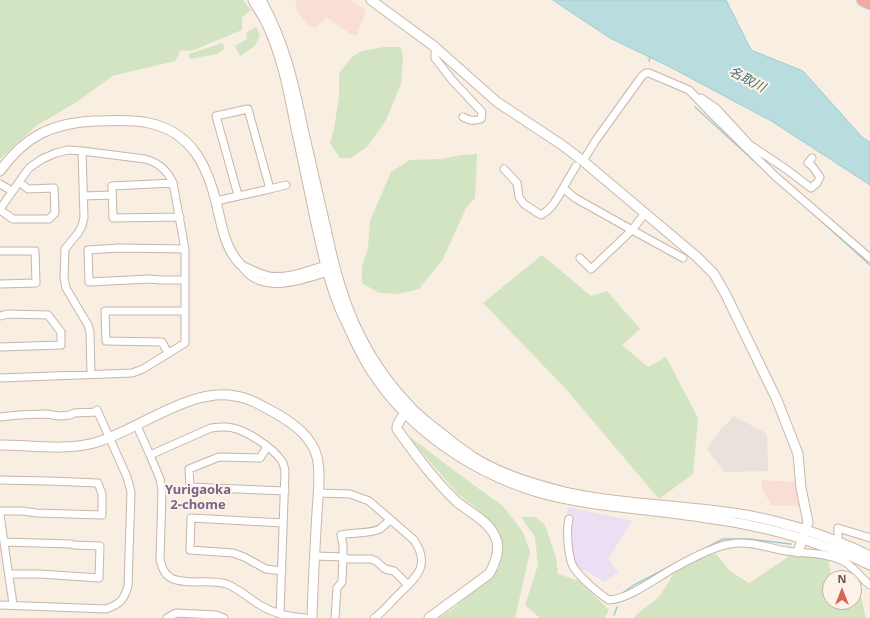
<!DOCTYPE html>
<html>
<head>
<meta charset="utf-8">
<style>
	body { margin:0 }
	#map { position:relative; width:870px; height:618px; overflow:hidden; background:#f8eee2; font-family:"Noto Sans",sans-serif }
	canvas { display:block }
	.north { position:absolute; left:822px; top:570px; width:40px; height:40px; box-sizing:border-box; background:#fcf2e7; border:1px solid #c2b3a9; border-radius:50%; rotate:0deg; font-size:11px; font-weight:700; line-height:16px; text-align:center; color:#6c554c }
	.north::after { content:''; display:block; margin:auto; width:14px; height:18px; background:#d46755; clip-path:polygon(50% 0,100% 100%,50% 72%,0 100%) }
</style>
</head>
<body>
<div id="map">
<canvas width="870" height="618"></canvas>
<div class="north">N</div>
</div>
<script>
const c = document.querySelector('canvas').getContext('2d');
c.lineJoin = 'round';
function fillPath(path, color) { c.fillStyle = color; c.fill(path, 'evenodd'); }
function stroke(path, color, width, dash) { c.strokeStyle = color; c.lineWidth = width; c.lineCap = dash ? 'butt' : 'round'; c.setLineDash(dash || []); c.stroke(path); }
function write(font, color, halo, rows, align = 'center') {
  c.font = font + ' "Noto Sans","Noto Sans JP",sans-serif'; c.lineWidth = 4; c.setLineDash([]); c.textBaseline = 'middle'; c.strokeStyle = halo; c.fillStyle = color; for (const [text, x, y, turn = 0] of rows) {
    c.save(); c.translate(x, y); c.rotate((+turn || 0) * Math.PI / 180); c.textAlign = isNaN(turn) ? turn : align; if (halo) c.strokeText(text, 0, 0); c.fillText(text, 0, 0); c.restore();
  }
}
const commercial = new Path2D(`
	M 295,0 L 351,0 L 366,10 L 357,35 L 352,35 L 326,17 L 315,28 L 308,26 L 297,10 Z
	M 761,480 L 796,482 L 797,495 L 799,506 L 771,505 L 762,488 Z`);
const industrial = new Path2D(`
	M 734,416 L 767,434 L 768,471 L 724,472 L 707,449 L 720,430 Z`);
const education = new Path2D(`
	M 568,507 L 632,521 L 608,559 L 618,572 L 605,582 L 576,566 L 566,533 Z`);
const green = new Path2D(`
	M 0,0 L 243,0 L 251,10 L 242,17 L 242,30 L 191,51 L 181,50 L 175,61 L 112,76 L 80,100 L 36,126 L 0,159 Z
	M 256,27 L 260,35 L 255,46 L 240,56 L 235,46 L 247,39 L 246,33 Z
	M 222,43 L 225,48 L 217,54 L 190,59 L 189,54 Z
	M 384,47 L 401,47 L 403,58 L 401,84 L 386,120 L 368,146 L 351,158 L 340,158 L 330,143 L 334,129 L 339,96 L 339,73 L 353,56 L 362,51 Z
	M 477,154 L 475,198 L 466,208 L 443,259 L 419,289 L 398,294 L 379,293 L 362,283 L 362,266 L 368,248 L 370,221 L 391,172 L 410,160 L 441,159 L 461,155 Z
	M 542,255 L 591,296 L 607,291 L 640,329 L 622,345 L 648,367 L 666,357 L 698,418 L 693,474 L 659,499 L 565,388 L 483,303 Z
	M 406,434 L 472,484 L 503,506 L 523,532 L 530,552 L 515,618 L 439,618 L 453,609 L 499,568 L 501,538 L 487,517 L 457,493 Z
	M 521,517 L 535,517 L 545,525 L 556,558 L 558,574 L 579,581 L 609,610 L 605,618 L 540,618 L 525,605 L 538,565 L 535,537 Z
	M 716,554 L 730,571 L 749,583 L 791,555 L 828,559 L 832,578 L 830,578 L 830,602 L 854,602 L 854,590 L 860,593 L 866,618 L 634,618 L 637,614 L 660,596 L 674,573 L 704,555 Z`);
const water = new Path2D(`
	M 553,0 L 726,0 L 751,50 L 803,71 L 862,137 L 870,142 L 870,185 L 773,122 L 670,67 L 610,38 Z`);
const stream = new Path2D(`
	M 649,61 L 650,57
	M 695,107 L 764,170
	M 791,194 L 870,265
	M 621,594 L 634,585 L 723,539 L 749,539 L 791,544
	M 614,615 L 617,607`);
const street = new Path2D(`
	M 435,47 L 435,58 L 452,80 L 482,112 L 481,119 C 474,121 470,121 463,117
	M 701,98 L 717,109 L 750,145 L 786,169 L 811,188 L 817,183 L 820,177 L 812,166 L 808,163 L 812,158
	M 82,151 L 84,217 L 82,226 L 78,233 L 65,249 L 64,277 L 66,288 L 88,325 L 90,332 L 91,374
	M 583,161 L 596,140 L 642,76 L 646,73 L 649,73 L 689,90 L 717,119 L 775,176 L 870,258
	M 576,166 L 563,188 L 575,198 L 632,230 L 591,269 L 580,258
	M 504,169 L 517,183 L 519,197 L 524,204 L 541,215 C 552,209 557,199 563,188
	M 173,183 L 112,186 L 113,218 L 180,217
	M 0,184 L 12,191
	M 270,189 L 286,185
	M 83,196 L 112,195
	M 216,201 L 270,189 L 248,109 L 216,116 L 238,195
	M 0,209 L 29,168 L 42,159 L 56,153 L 68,150 L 82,151 L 145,159 C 159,163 167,170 173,183 L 185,249 L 185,343 L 143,369 L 132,373 L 0,378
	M 0,210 L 13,219 L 49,219 L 55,213 L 54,188 L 28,189 L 19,182
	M 645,213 L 632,230 L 683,258
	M 185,249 L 119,248 L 88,250 L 89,282 L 149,279 L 161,280 L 185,280
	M 0,251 L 35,251 L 36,283 L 0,284
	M 240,264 C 261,298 302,279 332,271
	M 240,264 C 250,269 259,274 269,276 C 289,279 311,269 330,264
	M 0,316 L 8,314 L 48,315 L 61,332 L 61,345 L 0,347
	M 168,353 L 162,342 L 106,341 L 105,311 L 185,311
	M 0,417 L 19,415 L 46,414 L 59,416 L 70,415 L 74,413 L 98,412
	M 137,426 L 150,455 L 160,479 L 162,491 L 160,560 C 162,567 164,574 171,578 C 186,586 213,578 229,585 C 240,590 250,599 260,605 C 274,614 289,617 305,618
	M 267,447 L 260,458 L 219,457 L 189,469 L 190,487 L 285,491
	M 150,455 L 211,428 C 218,427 226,426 233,428 C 247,431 273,448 281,460 C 284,463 284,467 285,471 L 280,614
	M 0,480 L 49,481 L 98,483 L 102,494 L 102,515 L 37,513 L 22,511 L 0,511
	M 318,493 L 350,494 L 369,501 L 414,540 C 432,567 415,578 396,597 C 389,604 382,613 374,618
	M 0,515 L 13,604
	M 569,519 C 566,530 568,559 574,568 C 581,578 599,594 609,600 C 629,599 656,578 674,568 C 690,559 712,547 730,544 C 748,540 768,548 787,551 C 806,554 825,552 843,561 C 853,566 861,578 870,585
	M 838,541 L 838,528 L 870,538
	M 4,542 L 71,544 L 74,545 L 100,546 L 99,578 L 40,574 L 9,574
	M 315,556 L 343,557 L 343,545 L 341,535 C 352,532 371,534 380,529 C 383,526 387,523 390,520
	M 282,571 L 266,569 L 244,557 L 233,553 L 190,550 L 191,518 L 283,523
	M 0,605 L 106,609 C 120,604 124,600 128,586 L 131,492 L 127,477 L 97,410
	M 167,618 L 176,613 L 216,615 L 224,618
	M 335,618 L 337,588 L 342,582 L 343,557 L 348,559 L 371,559 L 376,561 L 385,569 L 394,571 L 408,585`);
const secondary = new Path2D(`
	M 253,0 C 257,7 261,13 265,20 C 282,54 289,93 296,129 C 305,168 312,207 321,245 C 327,273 335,301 348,326 C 355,342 363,358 372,372 C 409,429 470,471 534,491 C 570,502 608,506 646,510 C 710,518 766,524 826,547 C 841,552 856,558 870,565
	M 261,0 C 285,43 294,85 304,133 C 312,168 320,203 328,238 C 334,266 342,296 354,323 C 367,352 386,381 408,404 C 416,414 426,421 436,429 C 448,439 460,448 473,457 C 498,473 536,485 565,492 C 624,505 686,505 746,515 C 789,523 831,537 870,556
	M 371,0 L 435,47 L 497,102 L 562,145 L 583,161 L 697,257 L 714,274 L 726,295 L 777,400 L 798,454 L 801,488 L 808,522 L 798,552
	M 0,171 C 25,136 52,123 95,121 C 112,121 131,119 149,123 C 192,132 208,167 217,206 C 222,227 225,248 240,264
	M 409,410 C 404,415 397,421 397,429 C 415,454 434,480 456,501 C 469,512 487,520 495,536 C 501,548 496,562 489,574 L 429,618
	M 0,445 C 31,445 63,451 94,443 C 137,431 190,387 235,396 C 250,398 264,407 277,414 C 294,424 312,437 317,457 C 321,474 318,495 317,512 C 315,547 313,583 312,618`);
const highway = new Path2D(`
	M 863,0 L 870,3`);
const waterNames = [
	["名取川",747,80,28]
];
const neighbourhoodNames = [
	["Yurigaoka",198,490],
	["2-chome",198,505]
];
fillPath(commercial, '#f8ded7');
fillPath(industrial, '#e8e1dc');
fillPath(education, '#ebdff4');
fillPath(green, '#d3e4c2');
fillPath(water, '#b9dddf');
stroke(water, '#a1cccf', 1);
stroke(stream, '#a1cccf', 1.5);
stroke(street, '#c7b5ab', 9);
stroke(secondary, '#ccb7ab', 11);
stroke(highway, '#d6cfcd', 14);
stroke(street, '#fff', 7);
stroke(secondary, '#fff', 9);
stroke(highway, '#ebada0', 12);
write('italic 13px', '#467377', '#fcf2e7', waterNames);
write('bold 13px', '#7a6489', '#fcf2e7', neighbourhoodNames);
</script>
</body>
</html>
